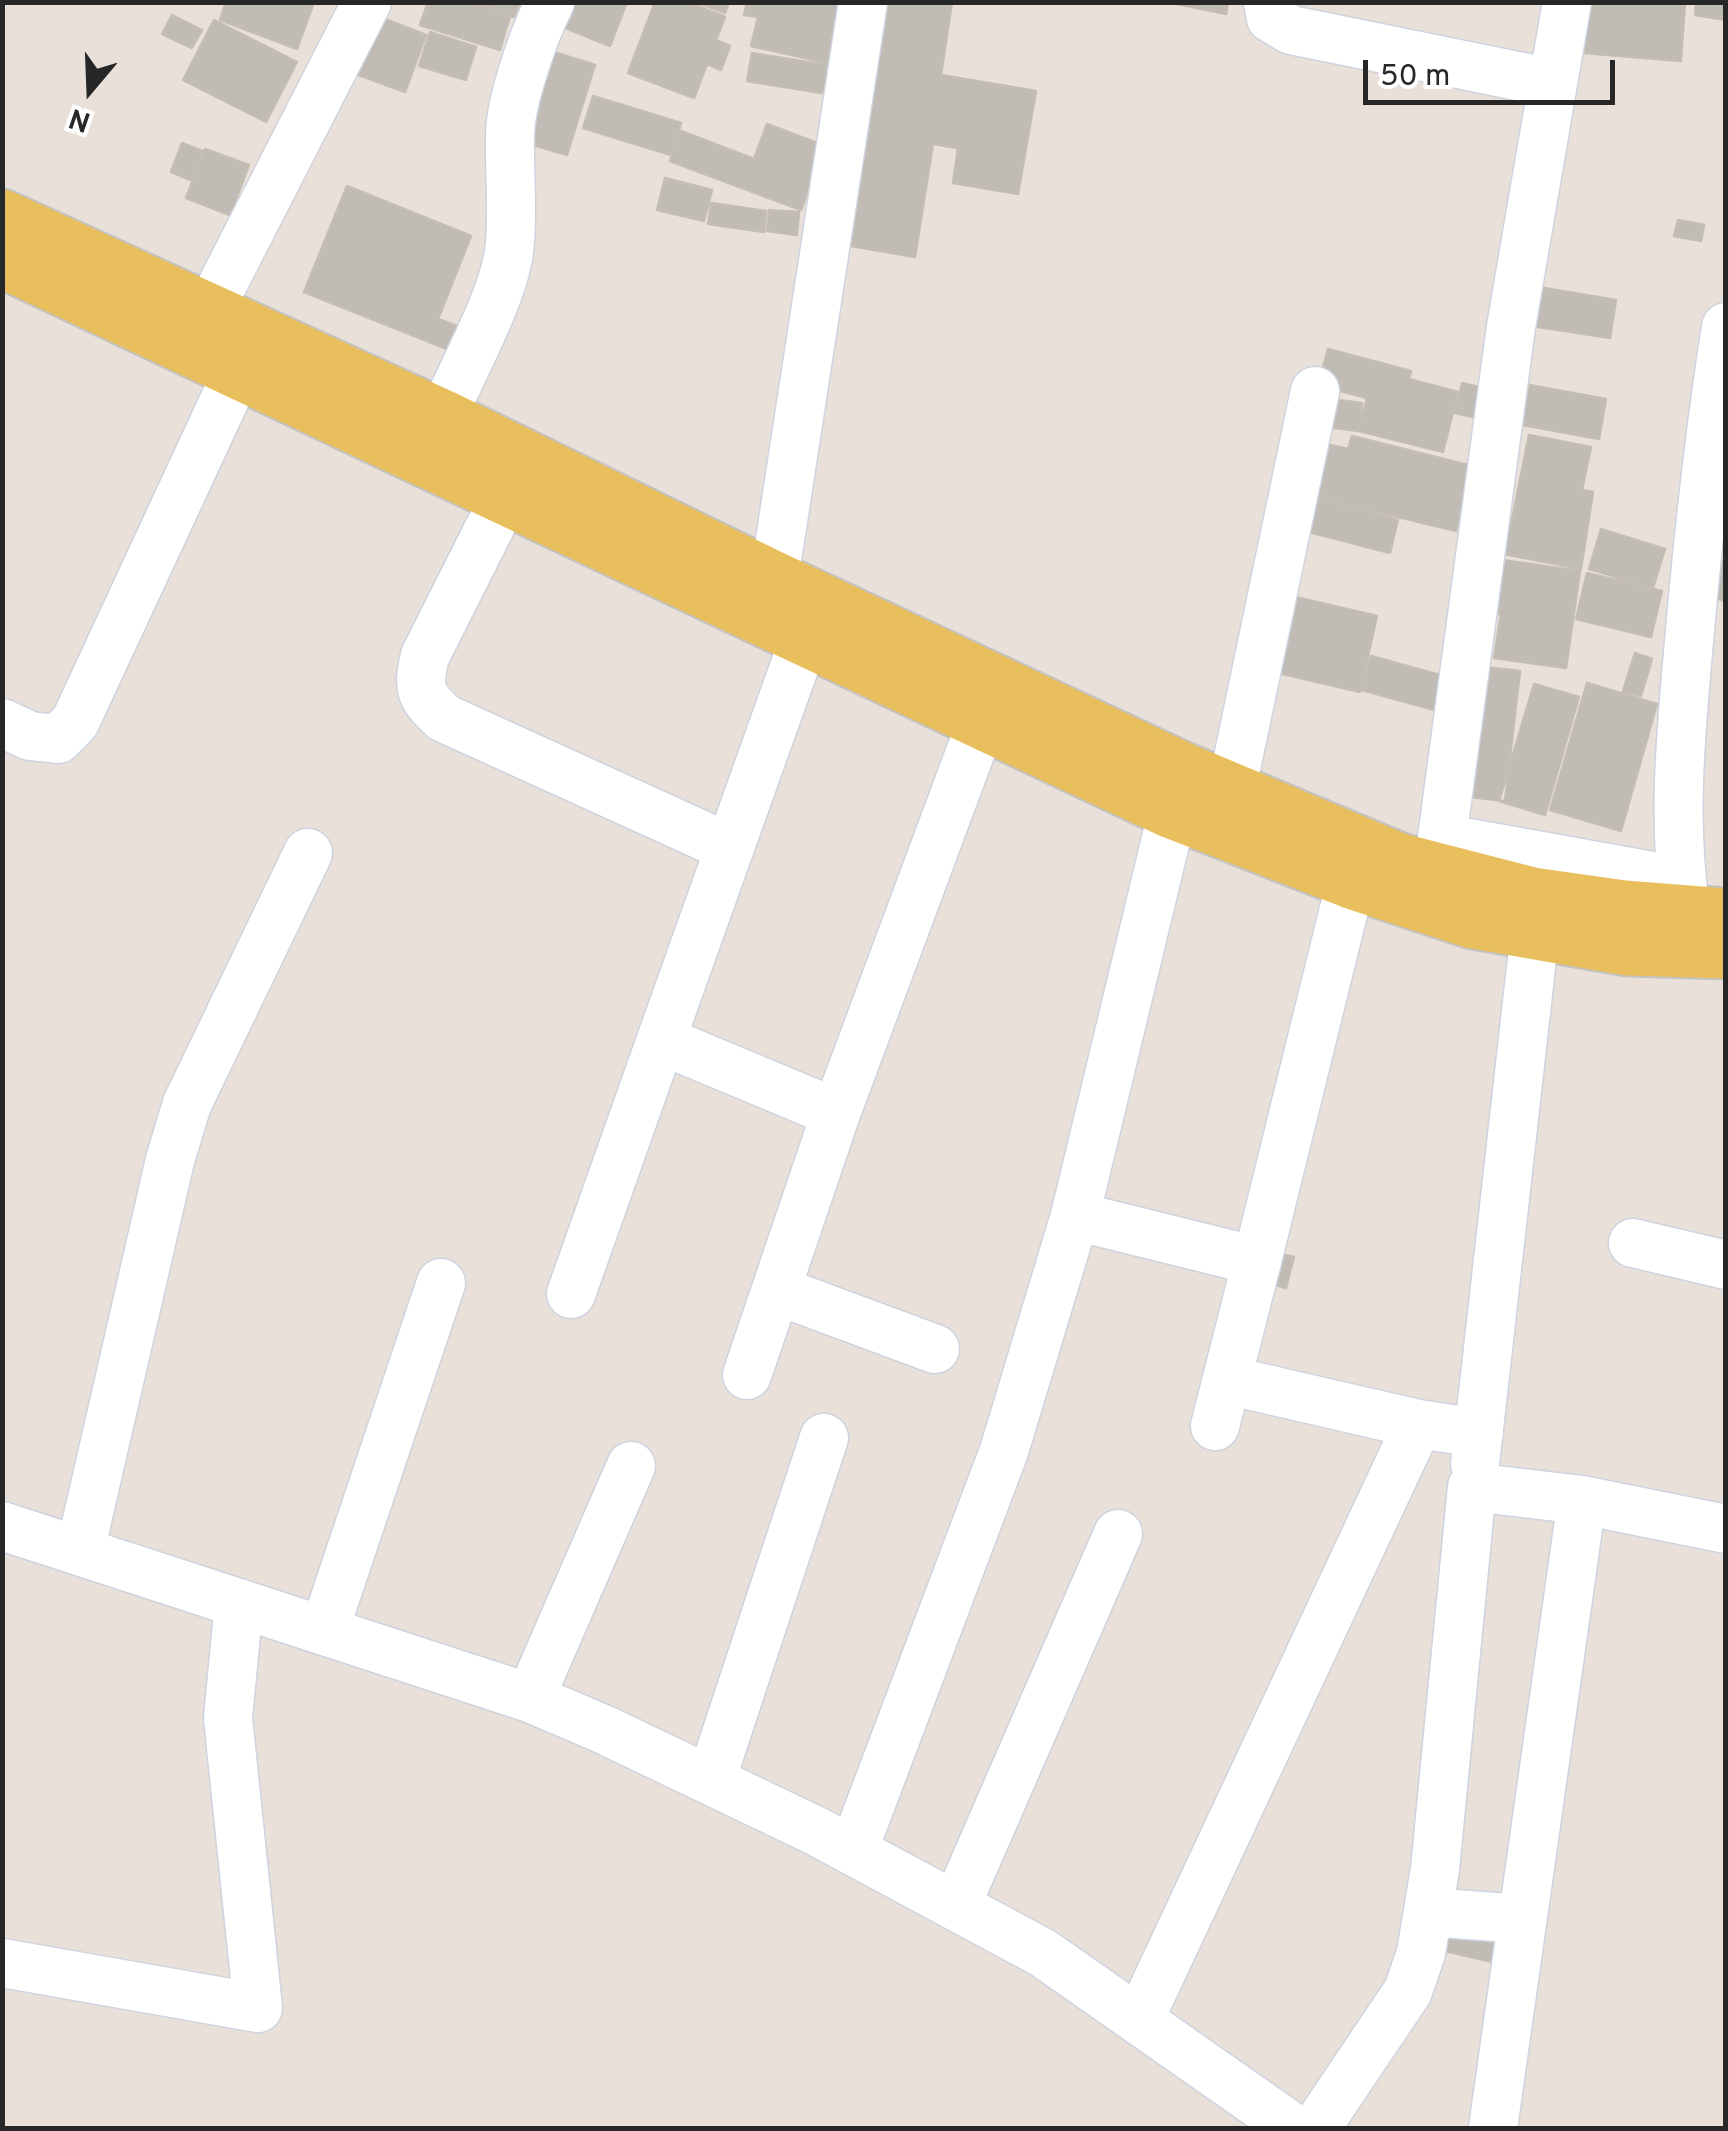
<!DOCTYPE html>
<html>
<head>
<meta charset="utf-8">
<style>
	body { margin:0 }
	#map { position:relative; width:1728px; height:2131px; overflow:hidden; background:#e9e1d9; font-family:Overpass,sans-serif }
	canvas { display:block }
	.frame { position:absolute; inset:0; border:5px solid #272727; pointer-events:none }
	.north { position:absolute; left:40px; top:40px; width:100px; height:100px; -webkit-text-stroke:8px #fff; paint-order:stroke; rotate:199deg; font-size:28px; font-weight:700; line-height:40px; text-align:center; color:#272727 }
	.north::after { content:''; display:block; margin:auto; width:35px; height:45px; background:#272727; clip-path:polygon(50% 0,100% 100%,50% 72%,0 100%) }
	.scale { position:absolute; left:1363px; top:60px; width:252px; height:45px; box-sizing:border-box; border:5px solid #272727; border-top:0; padding-left:12px; font-size:30px; line-height:35px; white-space:nowrap; color:#272727; -webkit-text-stroke:8px #fff; paint-order:stroke }
</style>
</head>
<body>
<div id="map">
<canvas width="1728" height="2131"></canvas>
<div class="frame"></div>
<div class="north">N</div>
<div class="scale">50 m</div>
</div>
<script>
const c = document.querySelector('canvas').getContext('2d');
c.lineJoin = 'round';
function fillPath(path, color) { c.fillStyle = color; c.fill(path, 'evenodd'); }
function stroke(path, color, width, dash) { c.strokeStyle = color; c.lineWidth = width; c.lineCap = dash ? 'butt' : 'round'; c.setLineDash(dash || []); c.stroke(path); }
const building = new Path2D(`
	M 226,2 L 314,2 L 297,49 L 220,20 Z
	M 428,2 L 465,2 L 510,16 L 500,50 L 420,25 Z
	M 475,2 L 520,2 L 514,17 Z
	M 556,2 L 627,2 L 610,46 L 548,21 Z
	M 655,2 L 687,2 L 725,17 L 716,40 L 730,46 L 721,70 L 707,64 L 694,98 L 628,73 Z
	M 696,2 L 729,2 L 725,13 Z
	M 747,2 L 840,2 L 827,63 L 751,46 L 758,17 L 744,15 Z
	M 868,2 L 952,2 L 941,75 L 1036,91 L 1018,194 L 953,183 L 958,148 L 933,144 L 915,257 L 834,243 L 840,208 L 856,210 L 862,175 L 855,174 Z
	M 1167,2 L 1228,2 L 1226,14 Z
	M 1586,2 L 1685,2 L 1681,61 L 1583,53 Z
	M 1696,2 L 1726,2 L 1726,20 L 1695,15 Z
	M 367,12 L 426,35 L 405,92 L 345,70 Z
	M 172,15 L 202,30 L 192,48 L 162,34 Z
	M 214,20 L 297,62 L 266,122 L 183,80 Z
	M 430,32 L 476,47 L 466,80 L 419,66 Z
	M 541,48 L 595,65 L 567,155 L 513,139 Z
	M 752,53 L 832,66 L 828,94 L 747,81 Z
	M 593,96 L 681,123 L 671,155 L 583,128 Z
	M 767,124 L 825,146 L 801,210 L 670,161 L 681,131 L 754,159 Z
	M 182,143 L 202,151 L 191,180 L 171,172 Z
	M 205,149 L 249,165 L 230,215 L 186,198 Z
	M 665,178 L 712,190 L 704,221 L 657,210 Z
	M 347,186 L 471,236 L 438,319 L 462,328 L 452,351 L 304,292 Z
	M 711,203 L 766,211 L 764,232 L 708,224 Z
	M 769,210 L 799,212 L 797,235 L 767,231 Z
	M 1678,220 L 1704,225 L 1701,241 L 1674,236 Z
	M 1538,287 L 1616,300 L 1610,338 L 1532,326 Z
	M 1328,349 L 1411,371 L 1409,379 L 1458,392 L 1443,452 L 1359,431 L 1367,398 L 1318,385 Z
	M 1462,383 L 1483,388 L 1477,418 L 1455,413 Z
	M 1524,384 L 1606,399 L 1599,439 L 1517,424 Z
	M 1322,398 L 1362,403 L 1359,431 L 1319,426 Z
	M 1529,435 L 1591,447 L 1582,490 L 1593,492 L 1581,569 L 1494,552 L 1500,522 L 1511,525 Z
	M 1352,436 L 1472,466 L 1456,531 L 1295,492 L 1308,440 L 1348,449 Z
	M 1317,499 L 1398,520 L 1390,553 L 1309,532 Z
	M 1601,529 L 1665,549 L 1653,588 L 1589,569 Z
	M 1495,559 L 1580,571 L 1566,668 L 1494,658 L 1501,614 L 1487,613 Z
	M 1709,559 L 1726,562 L 1726,601 L 1701,595 Z
	M 1587,573 L 1662,591 L 1651,637 L 1576,619 Z
	M 1291,596 L 1377,616 L 1360,692 L 1274,672 Z
	M 1635,653 L 1652,659 L 1641,696 L 1623,691 Z
	M 1371,656 L 1458,680 L 1449,714 L 1362,690 Z
	M 1467,665 L 1520,671 L 1505,801 L 1452,795 Z
	M 1587,683 L 1657,704 L 1621,831 L 1550,810 Z
	M 1534,684 L 1579,697 L 1545,815 L 1499,801 Z
	M 1272,1252 L 1294,1257 L 1286,1288 L 1264,1282 Z
	M 1439,1916 L 1504,1930 L 1497,1963 L 1432,1948 Z`);
const minor = new Path2D(`
	M 1268,2 L 1271,18 L 1291,30 L 1552,83
	M 1567,2 L 1511,327 L 1442,838 L 1681,881
	M 193,342 L 367,2
	M 442,417 C 462,371 502,300 509,252 C 514,213 509,175 510,136 C 510,101 534,34 550,2
	M 505,497 L 425,656 C 417,689 420,696 444,718 L 730,848
	M 765,615 L 774,579 L 863,2
	M 2,723 L 30,736 L 58,739 L 75,722 L 238,371
	M 1231,792 L 1315,391
	M 1686,911 C 1671,818 1682,723 1690,630 C 1699,528 1710,428 1726,327
	M 661,1040 L 805,637
	M 1075,1216 L 1181,777
	M 1633,1243 L 1726,1265
	M 1257,1261 L 1351,881
	M 776,1290 L 935,1349
	M 571,1294 L 661,1040 L 836,1113
	M 747,1375 L 836,1113 L 982,721
	M 1227,1380 L 1418,1424
	M 1475,1464 L 1535,932
	M 2,1526 L 530,1698 L 605,1730 L 816,1831 L 1043,1953 L 1293,2128
	M 80,1551 L 170,1160 L 187,1104 L 308,853
	M 324,1631 L 441,1283
	M 530,1698 L 631,1466
	M 711,1780 L 824,1438
	M 853,1851 L 1004,1451 L 1075,1216 L 1257,1261 L 1215,1426
	M 956,1906 L 1118,1534
	M 1429,1912 L 1522,1919
	M 2,1963 L 258,2008 L 228,1718 L 239,1603
	M 1139,2020 L 1418,1424 L 1479,1433
	M 1316,2128 L 1408,1991 L 1421,1953 L 1435,1869 L 1472,1487 L 1582,1500 L 1726,1529
	M 1493,2128 L 1582,1500`);
const major = new Path2D(`
	M 2,217 L 442,417 L 774,579 L 1183,770 L 1400,861 L 1532,895 L 1624,908 L 1726,916
	M 2,260 L 1172,811 L 1351,881 L 1473,921 L 1627,948 L 1726,951`);
fillPath(building, '#c1bbb6');
stroke(building, '#c4bdb3', 2.5);
stroke(minor, '#ced3e0', 51);
stroke(major, '#c3c3c3', 59);
stroke(minor, '#fff', 48);
stroke(major, '#e9bf5e', 55);
</script>
</body>
</html>
